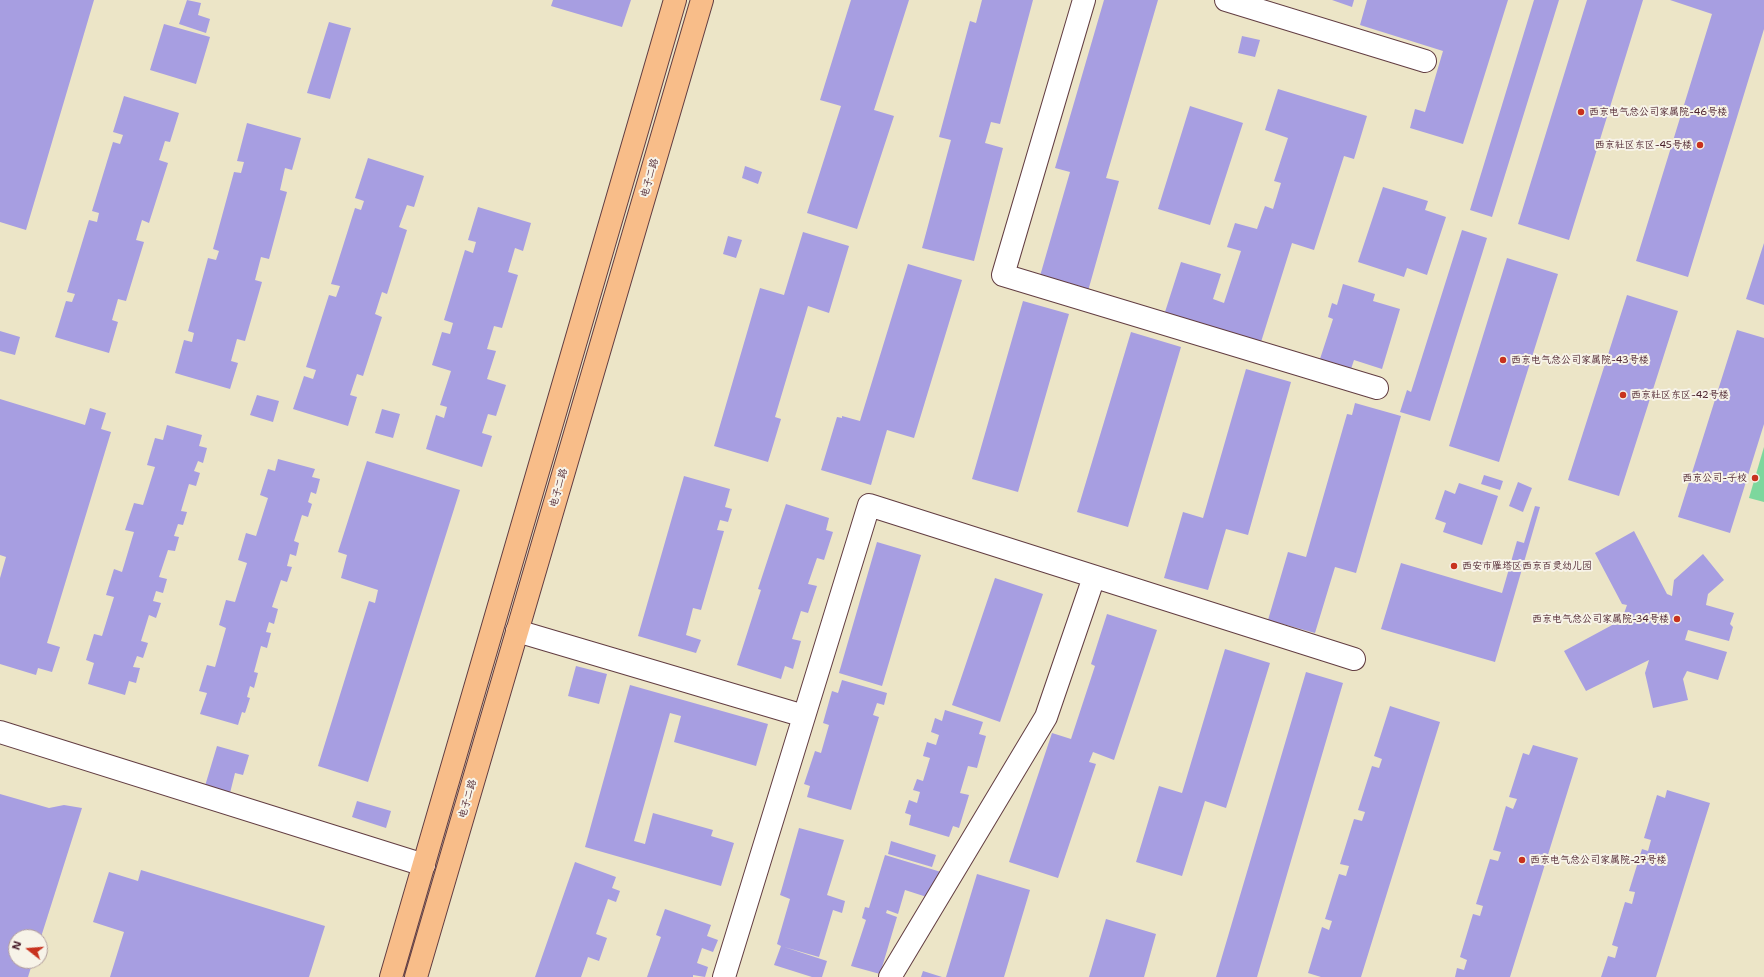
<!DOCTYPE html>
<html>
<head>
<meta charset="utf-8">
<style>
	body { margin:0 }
	#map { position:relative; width:1764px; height:977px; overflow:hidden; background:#ece5c7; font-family:"Shantell Sans",sans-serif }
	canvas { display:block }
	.north { position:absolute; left:8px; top:929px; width:40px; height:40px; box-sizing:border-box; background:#f7f3e8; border:1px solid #b29e9c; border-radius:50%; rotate:287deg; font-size:11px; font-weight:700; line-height:16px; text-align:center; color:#4a1f2b }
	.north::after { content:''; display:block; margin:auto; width:14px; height:18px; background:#c8321e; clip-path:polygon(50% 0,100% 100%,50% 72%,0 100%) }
</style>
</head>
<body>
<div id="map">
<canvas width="1764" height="977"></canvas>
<div class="north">N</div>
</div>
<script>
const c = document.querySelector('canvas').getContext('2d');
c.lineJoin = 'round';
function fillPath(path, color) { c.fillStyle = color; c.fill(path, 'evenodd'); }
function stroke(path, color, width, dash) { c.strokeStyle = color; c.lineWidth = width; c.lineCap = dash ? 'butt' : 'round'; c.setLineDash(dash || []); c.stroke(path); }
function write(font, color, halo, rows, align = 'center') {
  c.font = font + ' "Shantell Sans","LXGW WenKai TC",sans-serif'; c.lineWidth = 4; c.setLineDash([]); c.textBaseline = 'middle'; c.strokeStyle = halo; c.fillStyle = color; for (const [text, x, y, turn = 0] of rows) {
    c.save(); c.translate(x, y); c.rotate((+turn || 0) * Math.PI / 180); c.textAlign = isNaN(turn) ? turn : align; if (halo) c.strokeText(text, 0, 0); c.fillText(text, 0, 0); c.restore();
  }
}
const green = new Path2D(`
	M 1764,447 L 1764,502 L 1749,498 Z`);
const building = new Path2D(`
	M 0,0 L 94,0 L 26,230 L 0,222 Z
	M 187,0 L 201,3 L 198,15 L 210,19 L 206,33 L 179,24 Z
	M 553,0 L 631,0 L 622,27 L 551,6 Z
	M 851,0 L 909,0 L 874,110 L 894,116 L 857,229 L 807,213 L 841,106 L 820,100 Z
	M 982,0 L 1033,0 L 1000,124 L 991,122 L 985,143 L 1003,148 L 974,261 L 922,248 L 951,140 L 939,137 L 970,21 L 976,23 Z
	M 1104,0 L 1158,0 L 1106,178 L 1119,181 L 1088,291 L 1040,276 L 1070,172 L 1055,168 Z
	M 1332,0 L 1354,0 L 1352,7 Z
	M 1367,0 L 1508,0 L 1463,144 L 1410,128 L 1415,109 L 1425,112 L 1443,51 L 1360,25 Z
	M 1534,0 L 1559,0 L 1492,217 L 1470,210 Z
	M 1587,0 L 1643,0 L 1569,240 L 1518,224 Z
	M 1670,0 L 1764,0 L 1764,29 L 1688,277 L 1636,261 L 1712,14 Z
	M 329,22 L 351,28 L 330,99 L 307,93 Z
	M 164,24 L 210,37 L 196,84 L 150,70 Z
	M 1242,36 L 1260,40 L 1255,57 L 1238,53 Z
	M 1278,89 L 1367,116 L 1354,159 L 1344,156 L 1314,250 L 1292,243 L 1261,342 L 1165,312 L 1181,262 L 1221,274 L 1213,299 L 1224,303 L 1241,251 L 1227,247 L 1235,223 L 1257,229 L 1265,206 L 1273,209 L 1281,183 L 1274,181 L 1288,138 L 1265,130 Z
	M 124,96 L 179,113 L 170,142 L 165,141 L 159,160 L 168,163 L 149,223 L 142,220 L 136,240 L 144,242 L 126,301 L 118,299 L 112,320 L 118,322 L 109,353 L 55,337 L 66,301 L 72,302 L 75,294 L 67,292 L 89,220 L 97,222 L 99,213 L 92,211 L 113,142 L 120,144 L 123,135 L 113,132 Z
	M 1190,106 L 1243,123 L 1210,225 L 1158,209 Z
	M 247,123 L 301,138 L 292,170 L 285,168 L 280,190 L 287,192 L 269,259 L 261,257 L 255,280 L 262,282 L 245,341 L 237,339 L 231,361 L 238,363 L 230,389 L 175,373 L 184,340 L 192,342 L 194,333 L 188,331 L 208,258 L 216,260 L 219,251 L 213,249 L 234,172 L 241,173 L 244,162 L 237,161 Z
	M 368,158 L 424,176 L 414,207 L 407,205 L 399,227 L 407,230 L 387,294 L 382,292 L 375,314 L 382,317 L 363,376 L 357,374 L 350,395 L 357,397 L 348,426 L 293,409 L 304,376 L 313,379 L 316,370 L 306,367 L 329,295 L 336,297 L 340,286 L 331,284 L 355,208 L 361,210 L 364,201 L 355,198 Z
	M 745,166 L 762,172 L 758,184 L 742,178 Z
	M 1383,187 L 1428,201 L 1425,210 L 1446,217 L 1427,275 L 1407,268 L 1404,277 L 1358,262 Z
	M 478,207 L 531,223 L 523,251 L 515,248 L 508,272 L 518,275 L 502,328 L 494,326 L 487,349 L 496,351 L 487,379 L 506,385 L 496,416 L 488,414 L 482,433 L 492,436 L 482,467 L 426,449 L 436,415 L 444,418 L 447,407 L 440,405 L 451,371 L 432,365 L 442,332 L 450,334 L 453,323 L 444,320 L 465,250 L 473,253 L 476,242 L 468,240 Z
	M 1462,230 L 1487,238 L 1430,421 L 1400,412 L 1407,390 L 1411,392 Z
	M 803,232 L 849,246 L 829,313 L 808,306 L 775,417 L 781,419 L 768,462 L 714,446 L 760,288 L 784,295 Z
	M 728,236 L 742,240 L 736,258 L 723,254 Z
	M 1764,243 L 1764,305 L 1746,299 Z
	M 1507,258 L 1558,274 L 1499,462 L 1449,446 Z
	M 908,264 L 962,280 L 914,438 L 887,430 L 871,485 L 821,470 L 837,417 L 842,418 L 842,416 L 860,421 Z
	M 1343,284 L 1375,294 L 1373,301 L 1400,309 L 1382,369 L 1354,360 L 1351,369 L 1320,359 L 1333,319 L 1328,317 L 1332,303 L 1337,305 Z
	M 1627,295 L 1678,311 L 1619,496 L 1568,480 Z
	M 1023,301 L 1069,314 L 1018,492 L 972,479 Z
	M 1737,330 L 1764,338 L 1764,424 L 1730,533 L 1678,517 Z
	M 0,331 L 20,337 L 15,355 L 0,351 Z
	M 1131,332 L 1181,347 L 1128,527 L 1077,512 Z
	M 1246,369 L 1291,382 L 1248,535 L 1226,529 L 1208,590 L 1164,578 L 1183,512 L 1203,518 Z
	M 257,395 L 279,401 L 273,422 L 250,415 Z
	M 0,399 L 85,425 L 90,408 L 106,413 L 101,429 L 111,432 L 47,643 L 60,647 L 52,672 L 38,668 L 36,675 L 0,664 L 0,578 L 6,557 L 0,555 Z
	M 1355,403 L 1401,416 L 1356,573 L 1335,567 L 1315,633 L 1268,620 L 1288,552 L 1306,557 L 1347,414 L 1352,415 Z
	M 382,409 L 400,414 L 393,438 L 375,433 Z
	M 167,425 L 202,435 L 199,446 L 207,448 L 203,463 L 198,461 L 194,471 L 200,473 L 196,486 L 189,484 L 181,511 L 187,512 L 183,525 L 178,524 L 174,536 L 179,537 L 175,551 L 168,550 L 159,577 L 167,579 L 163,593 L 156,591 L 153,601 L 161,603 L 156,618 L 149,615 L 141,641 L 148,643 L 143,658 L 137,656 L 133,667 L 140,668 L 136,683 L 129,681 L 125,695 L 88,684 L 94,663 L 86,660 L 94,634 L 102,636 L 114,597 L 106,595 L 114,569 L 122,572 L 134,532 L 125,530 L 134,503 L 143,505 L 155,467 L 147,465 L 155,438 L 163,440 Z
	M 278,459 L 315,469 L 312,477 L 320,479 L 316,494 L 311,492 L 308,502 L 312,504 L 308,517 L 302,515 L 294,541 L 299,543 L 296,556 L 290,554 L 287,566 L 292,567 L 287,582 L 281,580 L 272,607 L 278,609 L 274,624 L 269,622 L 266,632 L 271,633 L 267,648 L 261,646 L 254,672 L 258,673 L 254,688 L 250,686 L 247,697 L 250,698 L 245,713 L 242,712 L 238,725 L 200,714 L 207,693 L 199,691 L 207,665 L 215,667 L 226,628 L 219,625 L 226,600 L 235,602 L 247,563 L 238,560 L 246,533 L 256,536 L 268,498 L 260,495 L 268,469 L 275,471 Z
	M 367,461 L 460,490 L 368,782 L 318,766 L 369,601 L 375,603 L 378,590 L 341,578 L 347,555 L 338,552 Z
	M 1484,475 L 1503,481 L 1500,490 L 1481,484 Z
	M 684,476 L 730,489 L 725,507 L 732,509 L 728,522 L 720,520 L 717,530 L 724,531 L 701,610 L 693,608 L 686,635 L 701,640 L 696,653 L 638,636 Z
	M 1518,482 L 1532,488 L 1523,512 L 1509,506 Z
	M 1459,483 L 1498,496 L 1482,545 L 1443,532 L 1446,523 L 1435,519 L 1445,490 L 1455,494 Z
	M 786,504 L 829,518 L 826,530 L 833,532 L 824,560 L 817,558 L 808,584 L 817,586 L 808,613 L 801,611 L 792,639 L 801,641 L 793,669 L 785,666 L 781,679 L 737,665 L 761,590 L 758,589 Z
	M 1535,506 L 1540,507 L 1495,662 L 1381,629 L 1401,563 L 1502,593 L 1517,541 L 1524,543 Z
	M 1634,531 L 1667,594 L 1672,596 L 1674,580 L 1703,554 L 1724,580 L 1708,594 L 1706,605 L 1734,613 L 1730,624 L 1733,627 L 1729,641 L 1688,630 L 1685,640 L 1727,652 L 1718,680 L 1687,671 L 1683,679 L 1688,700 L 1653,708 L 1645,673 L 1649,660 L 1586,691 L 1564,651 L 1614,624 L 1620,625 L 1627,605 L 1622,604 L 1595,553 Z
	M 877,542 L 921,555 L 882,686 L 839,673 Z
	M 995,578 L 1043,594 L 1000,722 L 952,705 Z
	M 1107,614 L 1157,630 L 1114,760 L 1093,752 L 1089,762 L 1096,764 L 1058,878 L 1009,862 L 1052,733 L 1071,739 L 1095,666 L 1091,664 Z
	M 1225,649 L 1270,663 L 1226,808 L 1205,801 L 1182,876 L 1136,862 L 1159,786 L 1182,793 Z
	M 576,666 L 607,674 L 599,704 L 568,696 Z
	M 1306,672 L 1343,683 L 1257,977 L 1216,977 Z
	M 842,680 L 887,693 L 884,705 L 877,703 L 873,715 L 879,717 L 851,810 L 807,797 L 810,786 L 804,784 L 815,751 L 821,753 L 829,725 L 823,723 L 832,691 L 838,693 Z
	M 630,685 L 768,724 L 756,766 L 674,742 L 681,716 L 670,713 L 634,841 L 645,844 L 653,813 L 713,830 L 711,836 L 734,843 L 721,886 L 585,847 Z
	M 1390,706 L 1440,722 L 1361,977 L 1321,977 L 1308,973 L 1322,927 L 1329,930 L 1332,921 L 1325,919 L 1339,874 L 1346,876 L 1349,866 L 1340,864 L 1354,819 L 1362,821 L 1365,812 L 1358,810 L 1372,766 L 1379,768 L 1382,759 L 1374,756 Z
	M 945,710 L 983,722 L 979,734 L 986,736 L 977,768 L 968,766 L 960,793 L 969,795 L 959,828 L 953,826 L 949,837 L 909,825 L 911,815 L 905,813 L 909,800 L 917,803 L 920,792 L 913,790 L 917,779 L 923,781 L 930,758 L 923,756 L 927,742 L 936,745 L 939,735 L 931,732 L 935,718 L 942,721 Z
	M 1533,745 L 1578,758 L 1510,977 L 1455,977 L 1457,968 L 1464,970 L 1467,960 L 1460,957 L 1473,914 L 1480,916 L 1483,906 L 1476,904 L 1490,859 L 1498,861 L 1501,852 L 1493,850 L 1506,806 L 1513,809 L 1517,799 L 1509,797 L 1523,753 L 1529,755 Z
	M 217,746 L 249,755 L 243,775 L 235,773 L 230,793 L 205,786 Z
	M 1667,790 L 1710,803 L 1656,977 L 1601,977 L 1608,956 L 1615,958 L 1618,947 L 1612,945 L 1625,902 L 1632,904 L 1635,892 L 1629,891 L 1642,849 L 1648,851 L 1651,840 L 1644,838 L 1657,795 L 1665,798 Z
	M 0,794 L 49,808 L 64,805 L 82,808 L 41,937 L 16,937 L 16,961 L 33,961 L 28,977 L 0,977 Z
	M 357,801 L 391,811 L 386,828 L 352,817 Z
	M 799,828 L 844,840 L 827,895 L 845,901 L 842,913 L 833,910 L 819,957 L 784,947 L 827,961 L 822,977 L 812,977 L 774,965 L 781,946 L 777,944 L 790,899 L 780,895 Z
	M 891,841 L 936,855 L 932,867 L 888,854 Z
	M 885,855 L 941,872 L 933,899 L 905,890 L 898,914 L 887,910 L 886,913 L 897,917 L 880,974 L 851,966 L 866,920 L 862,918 L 865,907 L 869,908 Z
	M 575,862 L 616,877 L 612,888 L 620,891 L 616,902 L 608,899 L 596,934 L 607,938 L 599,961 L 588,957 L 581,977 L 535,977 Z
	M 141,870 L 325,926 L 309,977 L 110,977 L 124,932 L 93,922 L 109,872 L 138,881 Z
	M 977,874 L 1030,890 L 1004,977 L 946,977 Z
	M 665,909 L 711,925 L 707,936 L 718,940 L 713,952 L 702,948 L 697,963 L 708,967 L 705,977 L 693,975 L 693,977 L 647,977 L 661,937 L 656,935 Z
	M 1106,919 L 1156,934 L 1144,977 L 1089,977 Z
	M 923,971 L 942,977 L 921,977 Z`);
const minor = new Path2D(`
	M 1084,0 L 1003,275 L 1377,388
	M 1226,0 L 1425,61
	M 517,631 L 804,716
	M 0,732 L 424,865
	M 724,977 L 869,505 L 1354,659
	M 890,977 L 1046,717 L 1094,577`);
const major = new Path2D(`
	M 391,977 L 675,0
	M 416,977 L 702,0`);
const markers = [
	[1581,112,4,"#c8321e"],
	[1700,145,4,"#c8321e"],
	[1503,360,4,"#c8321e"],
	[1623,395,4,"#c8321e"],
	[1755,478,4,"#c8321e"],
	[1454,566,4,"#c8321e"],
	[1677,619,4,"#c8321e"],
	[1522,860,4,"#c8321e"]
];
const poiNames = [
	["西京电气总公司家属院-46号楼",1589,112],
	["西京社区东区-45号楼",1692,145,"right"],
	["西京电气总公司家属院-43号楼",1511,360],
	["西京社区东区-42号楼",1631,395],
	["西京公司-子校",1747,478,"right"],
	["西安市雁塔区西京百灵幼儿园",1462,566],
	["西京电气总公司家属院-34号楼",1669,619,"right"],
	["西京电气总公司家属院-27号楼",1530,860]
];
const streetNames = [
	["电子二路",650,178,-74],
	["电子二路",559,488,-74],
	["电子二路",468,799,-74]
];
fillPath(green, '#7dd79d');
fillPath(building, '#a79ee1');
stroke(minor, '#623d42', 24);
stroke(major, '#623d42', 24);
stroke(minor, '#fff', 22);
stroke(major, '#f8bd89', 22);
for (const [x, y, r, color] of markers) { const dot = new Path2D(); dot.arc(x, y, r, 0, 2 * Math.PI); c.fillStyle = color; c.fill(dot); stroke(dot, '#f7f3e8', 1.5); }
write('10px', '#4a1f2b', '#f7f3e8', poiNames, 'left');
write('10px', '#4a1f2b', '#f7f3e8', streetNames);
</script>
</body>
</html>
